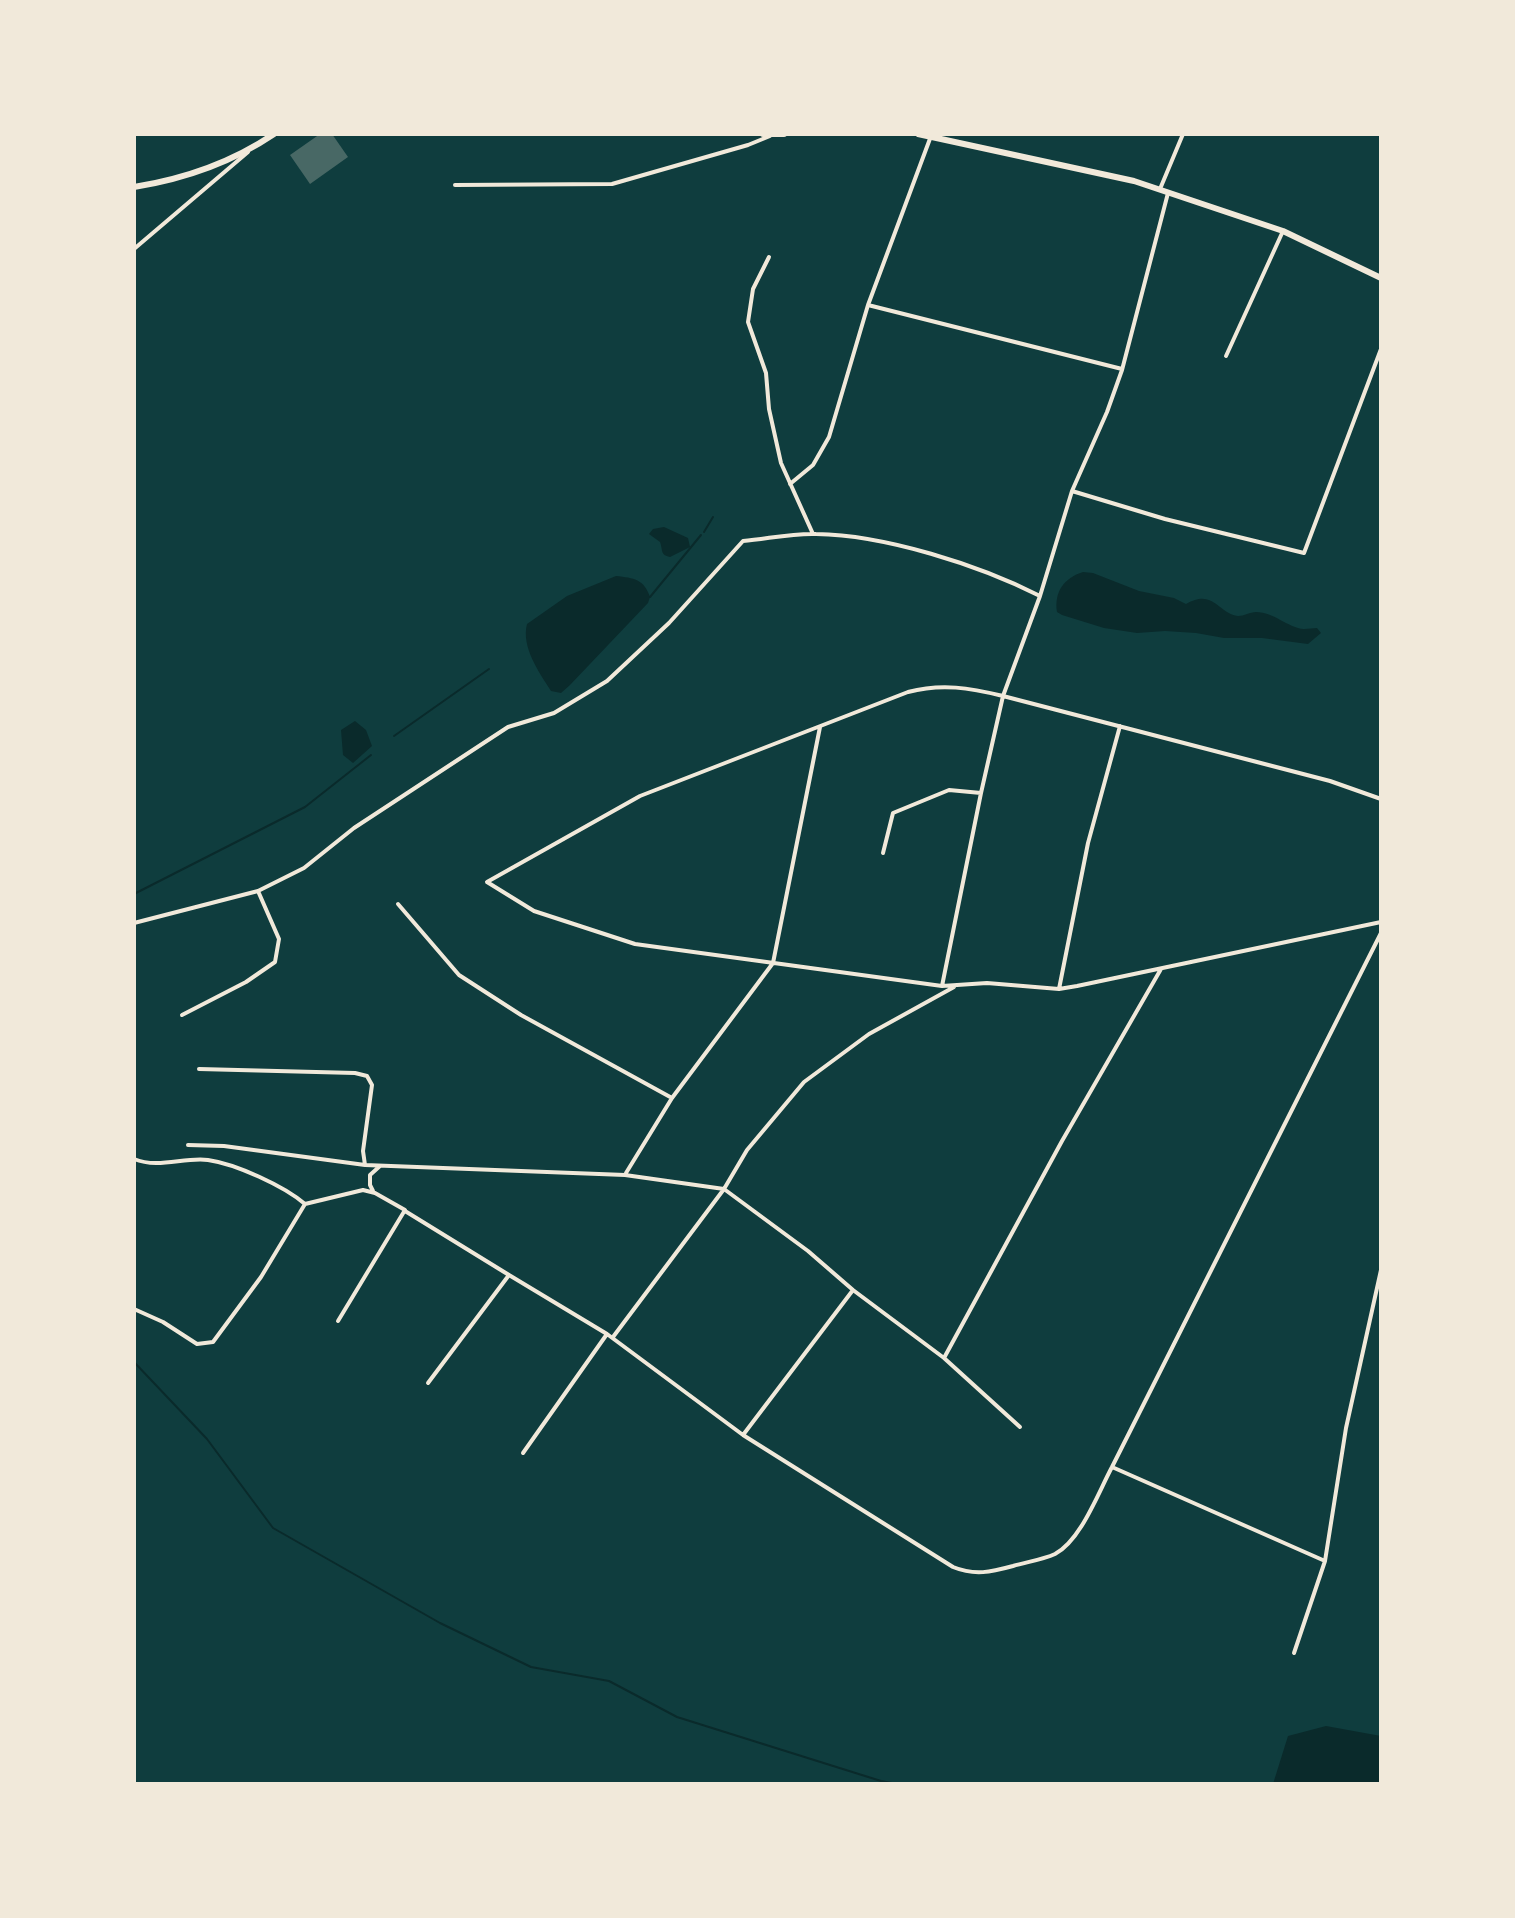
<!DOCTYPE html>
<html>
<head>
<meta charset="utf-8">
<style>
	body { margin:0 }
	#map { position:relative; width:1515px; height:1918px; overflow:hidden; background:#0f3d3e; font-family:Rubik,sans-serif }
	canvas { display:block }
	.frame { position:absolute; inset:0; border:136px solid #f1e9da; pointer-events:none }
</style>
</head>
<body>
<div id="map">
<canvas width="1515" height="1918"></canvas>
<div class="frame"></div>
</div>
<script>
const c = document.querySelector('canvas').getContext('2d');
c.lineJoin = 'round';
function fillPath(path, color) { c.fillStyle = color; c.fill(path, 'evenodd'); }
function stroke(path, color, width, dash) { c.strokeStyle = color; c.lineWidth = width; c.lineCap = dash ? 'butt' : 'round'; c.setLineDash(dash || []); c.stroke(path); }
const water = new Path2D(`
	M 664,527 L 688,538 L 690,547 L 670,557 C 660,555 663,550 660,542 L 649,534 L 653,529 Z
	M 1083,572 L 1093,573 L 1139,591 L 1174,598 L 1186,604 C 1214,588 1218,614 1238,616 C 1244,616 1250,612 1256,612 C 1274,612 1288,628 1304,629 C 1309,629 1313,628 1317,628 L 1321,633 L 1308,644 L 1262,638 L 1224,638 L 1196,633 L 1165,631 L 1137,633 L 1104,628 L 1062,615 L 1057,612 C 1054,592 1064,578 1083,572 Z
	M 616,576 C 634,578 644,579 650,597 L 648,603 L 570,685 L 561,693 L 551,691 C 539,672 521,647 527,624 L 567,596 Z
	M 355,721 L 366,730 L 372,746 L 353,763 L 343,755 L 341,730 Z
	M 1326,1726 L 1381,1736 L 1381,1784 L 1273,1784 L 1288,1736 Z`);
const stream = new Path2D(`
	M 704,532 L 713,517
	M 650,597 L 701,535
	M 394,736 L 489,669
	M 134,894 L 305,807 L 371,755
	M 134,1362 L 207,1439 L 273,1528 L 440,1623 L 531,1667 L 609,1681 L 677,1717 L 881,1781 L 897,1784`);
const building = new Path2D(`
	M 320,134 L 332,134 L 348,157 L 310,184 L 290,155 Z`);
const minor = new Path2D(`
	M 455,185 L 612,184 L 748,145 L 770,136
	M 1160,189 L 1183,134
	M 134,249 L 248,152
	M 769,257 L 753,289 L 748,322 L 766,373 L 769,409 L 781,463 L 813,534
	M 868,305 L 1122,369
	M 1226,356 L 1283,231
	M 790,484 L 813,465 L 829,437 L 868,305 L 931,136
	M 1072,491 L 1165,519 L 1304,553 L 1381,349
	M 1381,799 L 1330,781 L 1003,696 C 970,688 942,683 908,692 L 640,796 L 487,882 L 534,911 L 635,944 L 942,986 L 987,983 L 1059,989 L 1077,986 L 1381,922
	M 883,853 L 893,813 L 949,790 L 981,793
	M 258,891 L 304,868 L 354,828 L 508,727 L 554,713 L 607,681 L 669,623 L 743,541 C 767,539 792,533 816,534 C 885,535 979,565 1040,596
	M 398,904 L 459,975 L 521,1015 L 672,1098
	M 134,923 L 258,891 L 279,939 L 275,962 L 246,982 L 182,1015
	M 942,986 L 981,793 L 1003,696 L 1040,596 L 1072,491 L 1107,412 L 1122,370 L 1168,193
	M 1059,989 L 1088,843 L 1120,726
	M 199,1069 L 355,1073 L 367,1076 L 372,1085 L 363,1151 L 365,1165
	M 188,1145 L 224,1146 L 365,1165 L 625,1175 L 724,1189 L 808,1251 L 853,1290 L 944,1358 L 1020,1427
	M 134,1159 C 159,1169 183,1157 208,1160 C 236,1164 284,1186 305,1204
	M 626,1173 L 672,1098 L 773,963 L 820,727
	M 373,1191 L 370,1185 L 370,1175 L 380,1166
	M 405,1211 L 509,1275 L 428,1383
	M 509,1275 L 607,1334 L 523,1453
	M 134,1309 L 163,1322 L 197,1344 L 213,1342 L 261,1277 L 305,1204 L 363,1190 L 375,1193 L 405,1210 L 338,1321
	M 607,1334 L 743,1435 L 953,1567 C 975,1576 991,1572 1013,1566 C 1026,1562 1042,1560 1055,1554 C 1081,1540 1098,1493 1112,1467 L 1381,933
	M 613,1337 L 724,1189 L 747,1150 L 804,1082 L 869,1034 L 954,987
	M 944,1358 L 1062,1141 L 1161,969
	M 743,1435 L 853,1290
	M 1112,1467 L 1325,1561
	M 1294,1653 L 1325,1561 L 1346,1428 L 1381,1270`);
const secondary = new Path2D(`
	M 763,134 L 784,134
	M 918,134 L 1134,181 L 1283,231 L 1381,278
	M 134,187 C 184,179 231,163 274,134`);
fillPath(water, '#0a2a2b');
stroke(stream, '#0a2a2b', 2);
fillPath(building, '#486865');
stroke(minor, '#f1e9da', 4);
stroke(secondary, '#f1e9da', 6);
</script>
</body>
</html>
